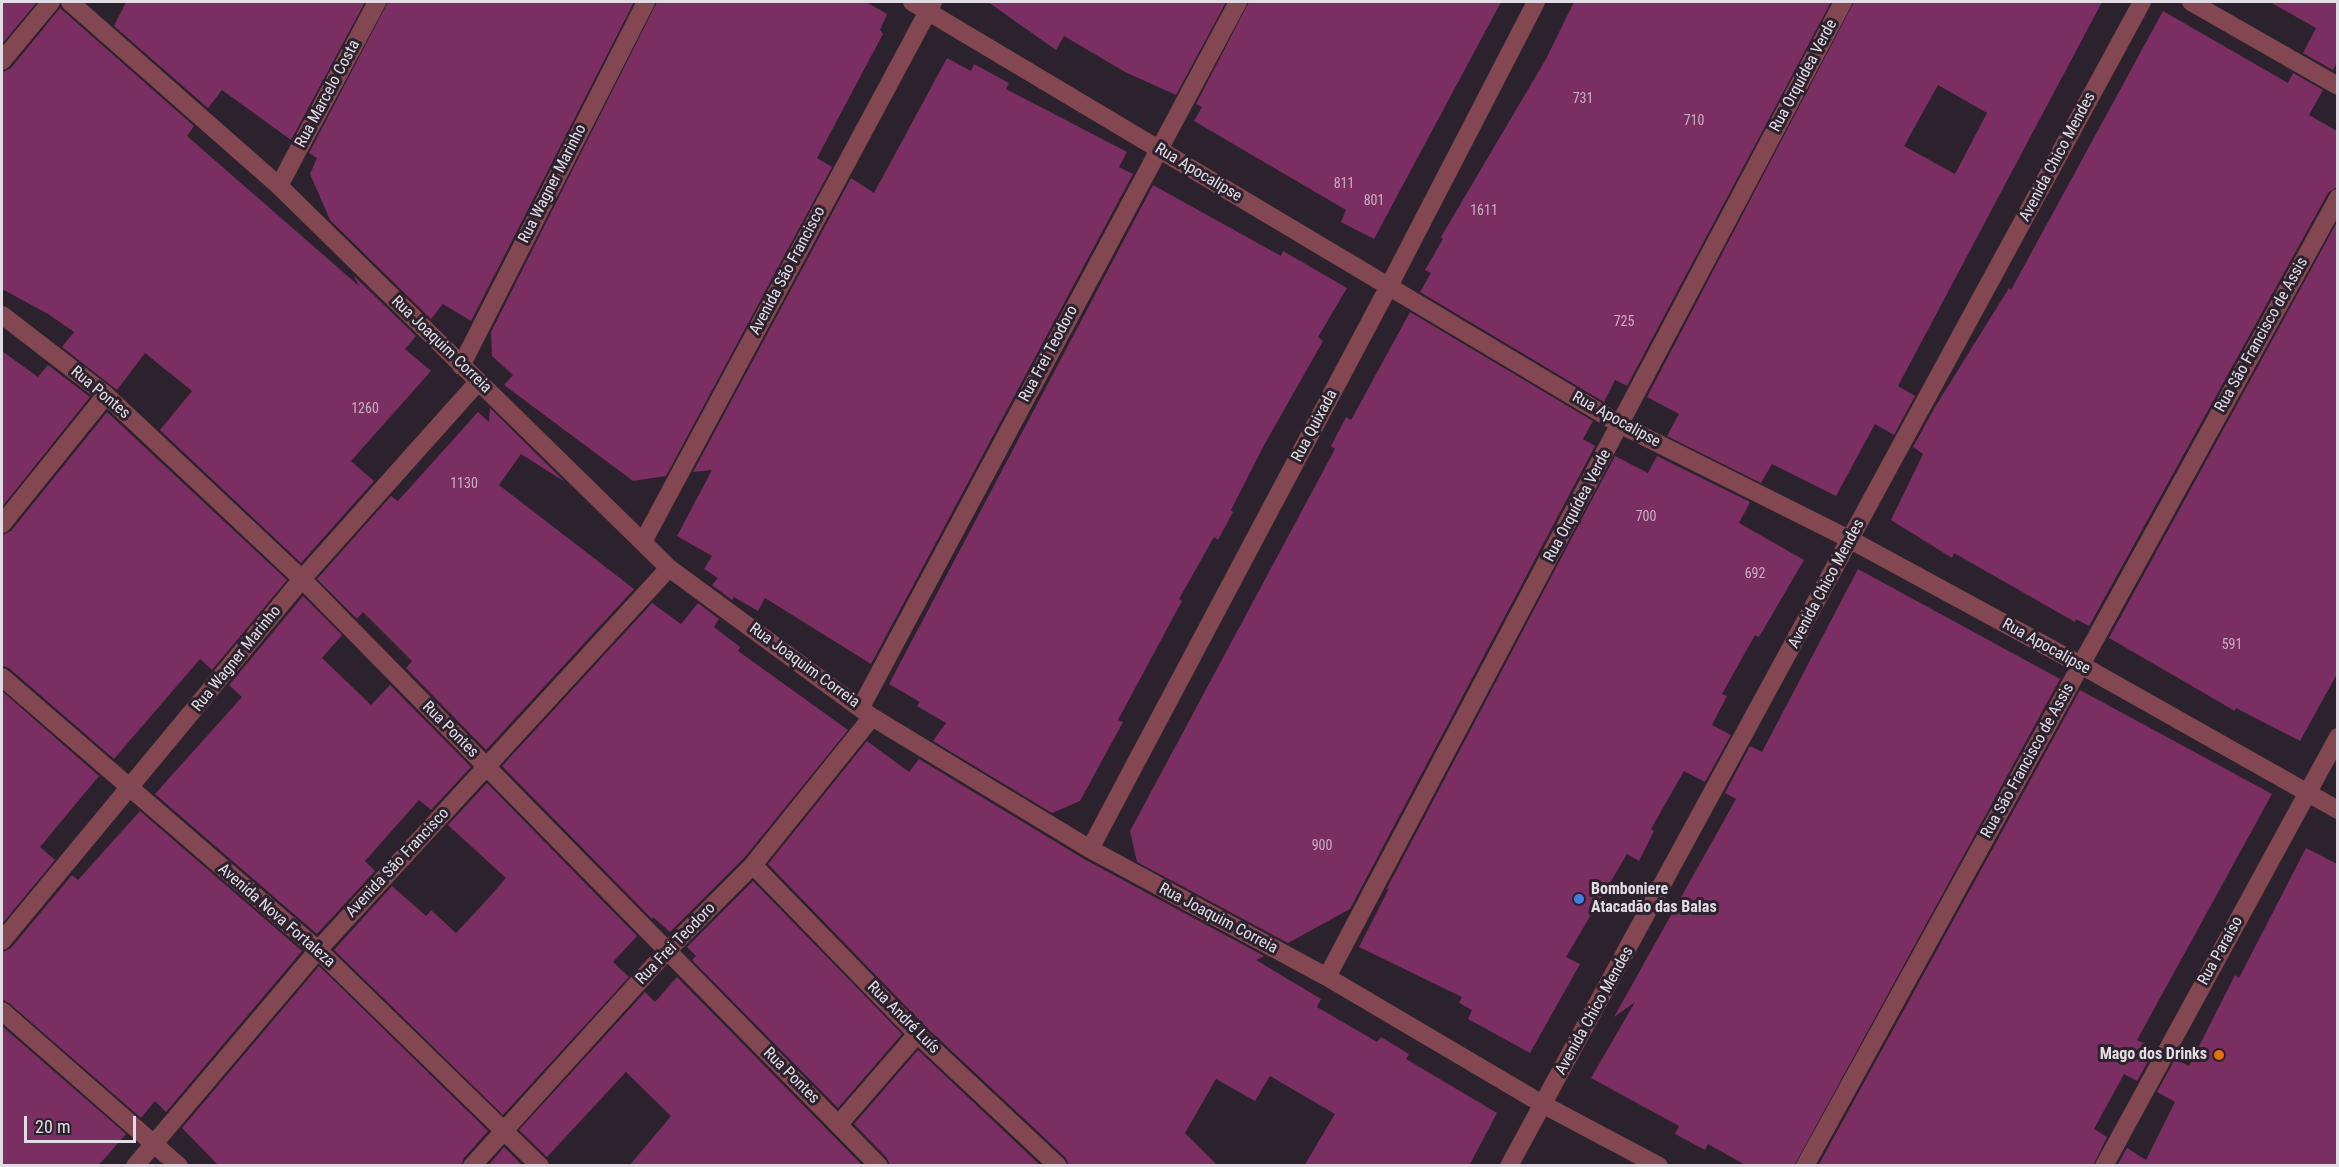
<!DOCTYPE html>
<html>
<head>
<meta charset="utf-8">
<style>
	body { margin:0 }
	#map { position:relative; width:2339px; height:1167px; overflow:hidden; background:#2c222e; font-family:"Roboto Condensed",sans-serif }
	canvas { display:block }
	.frame { position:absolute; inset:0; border:3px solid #e2dce4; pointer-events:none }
	.scale { position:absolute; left:24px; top:1116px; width:112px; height:27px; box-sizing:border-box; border:3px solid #e2dce4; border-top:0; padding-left:8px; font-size:18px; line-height:21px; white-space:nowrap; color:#e2dce4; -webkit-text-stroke:4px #2c222e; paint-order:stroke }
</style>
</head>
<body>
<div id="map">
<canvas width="2339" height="1167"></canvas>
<div class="frame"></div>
<div class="scale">20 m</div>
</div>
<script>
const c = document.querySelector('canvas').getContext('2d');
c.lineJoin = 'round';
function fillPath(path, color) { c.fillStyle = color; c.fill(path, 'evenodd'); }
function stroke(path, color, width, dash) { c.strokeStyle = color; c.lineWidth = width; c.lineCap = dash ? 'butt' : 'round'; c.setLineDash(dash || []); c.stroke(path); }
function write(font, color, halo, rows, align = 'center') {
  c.font = font + ' "Roboto Condensed",sans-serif'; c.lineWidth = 6; c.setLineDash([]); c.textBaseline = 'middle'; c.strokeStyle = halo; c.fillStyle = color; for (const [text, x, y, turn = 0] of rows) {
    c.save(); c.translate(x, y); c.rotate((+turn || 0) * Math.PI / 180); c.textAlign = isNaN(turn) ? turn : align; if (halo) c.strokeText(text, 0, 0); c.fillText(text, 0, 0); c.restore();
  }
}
const building = new Path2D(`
	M 2,2 L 37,2 L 2,44 Z
	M 126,2 L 365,2 L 291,140 L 222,90 L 208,108 L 114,26 Z
	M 388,2 L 634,2 L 471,321 L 443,304 L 431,319 L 330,220 L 310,174 L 317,158 L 309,153 Z
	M 657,2 L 866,2 L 887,14 L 880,30 L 883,34 L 817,158 L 832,167 L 666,476 L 633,481 L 504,385 L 513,375 L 492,356 L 491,332 Z
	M 988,2 L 1226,2 L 1176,95 L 1125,72 L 1064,36 L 1056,50 Z
	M 1249,2 L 1501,2 L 1374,239 L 1341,222 L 1346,210 L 1194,121 L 1202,107 L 1196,104 Z
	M 1574,2 L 1831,2 L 1627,386 L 1615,380 L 1604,402 L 1420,292 L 1431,273 L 1425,270 L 1443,239 L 1441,237 L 1546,59 Z
	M 1854,2 L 2102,2 L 1898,386 L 1915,396 L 1894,435 L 1875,424 L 1836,496 L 1772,464 L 1761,483 L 1667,436 L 1679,414 L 1647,397 ZM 1938,85 L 1987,113 L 1955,174 L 1904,146 Z
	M 2270,2 L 2337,2 L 2337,63 L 2333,70 L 2303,53 L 2316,28 Z
	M 60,8 L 194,126 L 187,136 L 359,286 L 354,276 L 416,336 L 405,349 L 431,371 L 351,461 L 374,481 L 301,563 L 160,430 L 192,391 L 145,353 L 117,390 L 62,347 L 74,332 L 48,314 L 2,289 L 2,72 L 11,68 Z
	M 2163,11 L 2288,83 L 2293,73 L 2323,90 L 2309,115 L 2337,131 L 2337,187 L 2328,193 L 2089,626 L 2076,619 L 2075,622 L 1954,553 L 1952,558 L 1891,520 L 1923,454 L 1913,447 L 1935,407 L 2009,288 L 2011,290 Z
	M 947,58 L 971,71 L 974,64 L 1009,83 L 1006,89 L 1127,152 L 1119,167 L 1133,174 L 871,664 L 765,598 L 758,611 L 734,597 L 732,600 L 712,585 L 718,578 L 704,569 L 712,556 L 677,536 L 712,470 L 693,472 L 851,178 L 874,193 Z
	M 1153,185 L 1281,256 L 1283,251 L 1347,288 L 1318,337 L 1323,341 L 1263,447 L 1231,510 L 1233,512 L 1218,540 L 1214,537 L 1179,599 L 1182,601 L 1118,720 L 1123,722 L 1080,801 L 1052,813 L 933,741 L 946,723 L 917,706 L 920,702 L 889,684 Z
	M 2337,222 L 2337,674 L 2300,741 L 2236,708 L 2235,711 L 2109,638 Z
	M 1410,312 L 1593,421 L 1583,439 L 1595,446 L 1350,909 L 1288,943 L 1137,862 L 1130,831 L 1335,449 L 1331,446 L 1346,417 L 1351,420 Z
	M 2,351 L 38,377 L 48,365 L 90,397 L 2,507 Z
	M 490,408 L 565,482 L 521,454 L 499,485 L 634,589 L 486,750 L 406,668 L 412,661 L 363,612 L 357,619 L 317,579 L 391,496 L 398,501 L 478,412 L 489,422 Z
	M 107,412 L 287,580 L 212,670 L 200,659 L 114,759 L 9,668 L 2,666 L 2,535 L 11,531 Z
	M 1615,456 L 1648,473 L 1657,456 L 1750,502 L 1739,523 L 1804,560 L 1759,637 L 1755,635 L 1722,694 L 1727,696 L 1712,725 L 1731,735 L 1705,782 L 1684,771 L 1651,829 L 1654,831 L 1639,861 L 1627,854 L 1566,957 L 1580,964 L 1530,1053 L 1468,1019 L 1472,1010 L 1459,1003 L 1462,997 L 1359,947 L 1389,888 L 1386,890 Z
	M 1858,569 L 2060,679 L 1794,1166 L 1747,1166 L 1708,1144 L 1705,1150 L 1675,1134 L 1679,1126 L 1591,1078 L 1635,1002 L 1614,1017 L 1736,799 L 1725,793 L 1750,746 L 1762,752 Z
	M 303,596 L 342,635 L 322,658 L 371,705 L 390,685 L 471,767 L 431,810 L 419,800 L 365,861 L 375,871 L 317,934 L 155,794 L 242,697 L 229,685 Z
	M 652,603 L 681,624 L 698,603 L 719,619 L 714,627 L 740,647 L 738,651 L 848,730 L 745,857 L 670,932 L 653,917 L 652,919 L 502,766 Z
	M 2080,690 L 2272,794 L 2137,1040 L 2155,1049 L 2137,1081 L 2124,1074 L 2094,1129 L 2107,1137 L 2093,1166 L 1818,1166 Z
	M 2,691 L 99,776 L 40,847 L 55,860 L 2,924 Z
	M 867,741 L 909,772 L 919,759 L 1084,859 L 1264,956 L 1256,960 L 1321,999 L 1317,1007 L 1377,1042 L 1381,1037 L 1409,1054 L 1406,1059 L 1497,1113 L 1469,1166 L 1304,1166 L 1335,1114 L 1270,1076 L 1255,1101 L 1216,1079 L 1185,1133 L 1218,1166 L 1069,1166 L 1066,1158 L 925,1026 L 768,864 Z
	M 487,783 L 637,936 L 613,962 L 629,977 L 503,1115 L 334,950 L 392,886 L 426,916 L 431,910 L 456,933 L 484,903 L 506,878 L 448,825 Z
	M 140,811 L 302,951 L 166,1112 L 155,1101 L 141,1118 L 9,1003 L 2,1000 L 2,952 L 11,948 L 72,875 L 78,880 Z
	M 2306,848 L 2337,864 L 2337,1166 L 2117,1166 L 2127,1148 L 2146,1160 L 2175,1102 L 2157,1092 L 2175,1059 L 2189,1066 L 2235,975 L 2239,978 Z
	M 753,881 L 902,1034 L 838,1108 L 692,960 L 696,956 L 687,947 Z
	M 319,966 L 488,1131 L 464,1158 L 461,1166 L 219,1166 L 182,1128 Z
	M 677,977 L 863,1166 L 629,1166 L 671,1116 L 626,1072 L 547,1157 L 519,1130 L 645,992 L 655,1002 Z
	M 2,1026 L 126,1134 L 98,1166 L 2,1166 Z
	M 918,1050 L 1041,1166 L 890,1166 L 887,1158 L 854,1124 Z
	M 504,1147 L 523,1166 L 488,1166 Z`);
const street = new Path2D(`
	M 70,2 L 279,186 L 669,568 L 872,717 L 1090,849 L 1327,977 L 1544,1105 L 1659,1166
	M 912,2 L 1621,425 L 1851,540 L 2081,665 L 2338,810
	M 2191,2 L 2338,86
	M 2,61 L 51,2
	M 279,186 L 377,2
	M 2,315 L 106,395 L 302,579 L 879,1166
	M 461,366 L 646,2
	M 2,524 L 106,395
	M 644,540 L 933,2
	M 2,677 L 318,950 L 540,1166
	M 861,707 L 1238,2
	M 1090,849 L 1389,286 L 1536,2
	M 753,865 L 917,1034 L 1058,1166
	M 2,941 L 302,579 L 478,382
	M 1327,977 L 1843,2
	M 2,1011 L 179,1166
	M 839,1124 L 917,1034
	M 135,1166 L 318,950 L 669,568
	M 472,1166 L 666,952 L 753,865 L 872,717
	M 1509,1166 L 2142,2
	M 1805,1166 L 2338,198
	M 2104,1166 L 2338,737`);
const markers = [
	[1579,899,6,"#3f7fe0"],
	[2219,1055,6,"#e8710a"]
];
const numberNames = [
	["731",1583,99],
	["710",1694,121],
	["811",1344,184],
	["801",1374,201],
	["1611",1484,211],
	["725",1624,322],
	["1260",365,409],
	["1130",464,484],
	["700",1646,517],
	["692",1755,574],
	["591",2232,645],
	["900",1322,846]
];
const streetNames = [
	["Rua Orquídea Verde",1804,76,-62],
	["Rua Marcelo Costa",328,94,-62],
	["Avenida Chico Mendes",2058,157,-62],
	["Rua Apocalipse",1198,173,31],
	["Rua Wagner Marinho",553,184,-63],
	["Avenida São Francisco",788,271,-62],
	["Rua São Francisco de Assis",2262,335,-61],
	["Rua Joaquim Correia",441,345,44],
	["Rua Frei Teodoro",1049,354,-62],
	["Rua Pontes",100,393,40],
	["Rua Apocalipse",1616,420,29],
	["Rua Quixada",1315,426,-62],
	["Rua Orquídea Verde",1578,506,-62],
	["Avenida Chico Mendes",1827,584,-62],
	["Rua Apocalipse",2046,647,29],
	["Rua Wagner Marinho",237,659,-51],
	["Rua Joaquim Correia",804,666,36],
	["Rua Pontes",450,730,45],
	["Rua São Francisco de Assis",2028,761,-61],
	["Avenida São Francisco",398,863,-47],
	["Avenida Nova Fortaleza",276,916,41],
	["Rua Joaquim Correia",1218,919,28],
	["Rua Frei Teodoro",676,944,-46],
	["Rua Paraíso",2221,951,-61],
	["Avenida Chico Mendes",1595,1011,-61],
	["Rua André Luís",903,1018,45],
	["Rua Pontes",791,1076,45]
];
const poiNames = [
	["Bomboniere",1591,890],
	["Atacadão das Balas",1591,908],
	["Mago dos Drinks",2207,1055,"right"]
];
fillPath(building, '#7b2e61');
stroke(street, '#834751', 18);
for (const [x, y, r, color] of markers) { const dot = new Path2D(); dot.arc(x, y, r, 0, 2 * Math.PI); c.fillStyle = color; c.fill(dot); stroke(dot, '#2c222e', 2); }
write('14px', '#c8b0c3', null, numberNames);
write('16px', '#e2dce4', '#2c222e', streetNames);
write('bold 16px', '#e2dce4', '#2c222e', poiNames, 'left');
</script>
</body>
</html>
